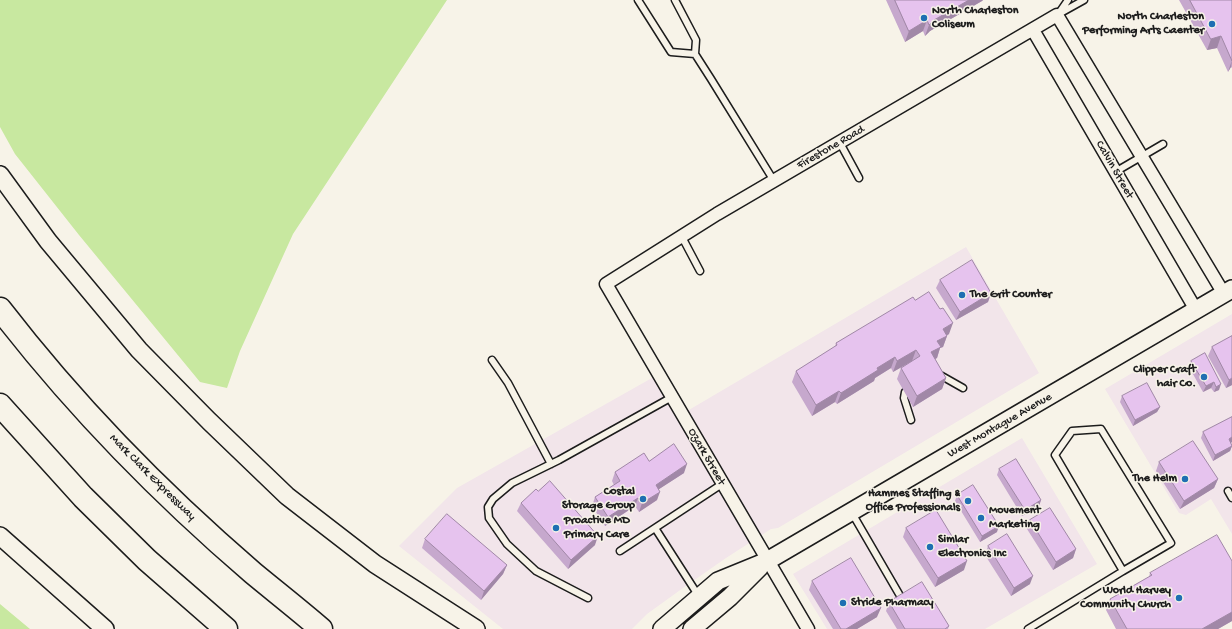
<!DOCTYPE html>
<html>
<head>
<meta charset="utf-8">
<style>
	body { margin:0 }
	canvas { display:block; background:#f7f3e8 }
</style>
</head>
<body>
<canvas width="1232" height="629"></canvas>
<script>
const c = document.querySelector('canvas').getContext('2d');
c.lineJoin = 'round';
function fillPath(path, color) { c.fillStyle = color; c.fill(path, 'evenodd'); }
function stroke(path, color, width, dash) { c.strokeStyle = color; c.lineWidth = width; c.lineCap = dash ? 'butt' : 'round'; c.setLineDash(dash || []); c.stroke(path); }
function write(font, color, halo, rows, align = 'center') {
  c.font = font + ' "Gochi Hand",sans-serif'; c.lineWidth = 3; c.setLineDash([]); c.textBaseline = 'middle'; c.strokeStyle = halo; c.fillStyle = color; for (const [text, x, y, turn = 0] of rows) {
    c.save(); c.translate(x, y); c.rotate((+turn || 0) * Math.PI / 180); c.textAlign = isNaN(turn) ? turn : align; if (halo) c.strokeText(text, 0, 0); c.fillText(text, 0, 0); c.restore();
  }
}
const built = new Path2D(`
	M 966,247 L 1039,373 L 778,528 L 771,529 L 726,558 L 683,588 L 647,614 L 632,629 L 503,629 L 399,546 L 457,488 L 659,374 L 682,414 Z
	M 1232,314 L 1232,534 L 1211,499 L 1186,515 L 1179,513 L 1105,389 Z
	M 1022,438 L 1097,564 L 985,629 L 827,629 L 793,574 Z`);
const green = new Path2D(`
	M 0,0 L 447,0 L 293,234 L 240,351 L 227,388 L 200,382 L 79,235 L 15,154 L 0,127 Z
	M 0,604 L 30,629 L 0,629 Z`);
const lane = new Path2D(`
	M 638,0 L 671,52 L 695,54 L 711,79 L 774,181
	M 675,0 L 696,40 L 695,54
	M 1059,13 L 1068,0
	M 1057,15 L 1084,0
	M 840,143 L 859,178
	M 1115,172 L 1163,144
	M 682,237 L 700,271
	M 492,360 L 508,383 L 551,464
	M 940,375 L 963,388
	M 905,392 L 904,398 L 911,420
	M 1228,491 L 1232,498
	M 852,513 L 899,594
	M 655,528 L 698,595
	M 620,551 L 722,484
	M 588,598 L 536,571 L 507,544 L 489,518 L 488,507 L 493,499 L 512,483 L 559,460 L 672,397
	M 1028,629 L 1123,571 L 1055,455 L 1072,431 L 1101,429 L 1171,543 L 1123,571`);
const street = new Path2D(`
	M 1033,30 L 1196,310
	M 808,629 L 606,284 L 717,214 L 1057,15 L 1224,294`);
const secondary = new Path2D(`
	M 0,175 L 48,241 L 139,350 L 209,421 L 287,496 L 375,564 L 476,629
	M 0,536 L 105,629
	M 662,629 L 718,581 L 767,561 L 1232,289
	M 692,629 L 730,597 L 760,567`);
const highway = new Path2D(`
	M 0,309 C 74,405 161,494 253,573 C 276,592 299,610 321,629
	M 0,405 L 83,497 L 147,560 L 226,629`);
const wall = new Path2D(`
	M 886,0 L 983,0 L 982,1 L 930,31 L 925,36 L 923,31 L 905,42 Z
	M 1179,0 L 1232,0 L 1232,68 L 1231,67 L 1228,72 L 1217,48 L 1207,50 Z
	M 940,280 L 991,293 L 988,302 L 956,320 L 936,288 Z
	M 915,300 L 949,334 L 947,335 L 947,336 L 943,347 L 940,348 L 937,358 L 935,359 L 946,378 L 942,389 L 913,407 L 897,379 L 901,368 L 912,361 L 893,372 L 891,368 L 875,378 L 874,381 L 837,404 L 835,402 L 812,416 L 792,382 L 796,371 L 835,347 L 836,343 Z
	M 1232,336 L 1232,385 L 1226,388 L 1208,356 L 1212,347 Z
	M 1205,353 L 1219,390 L 1214,392 L 1211,388 L 1203,392 L 1189,367 L 1191,361 Z
	M 1122,396 L 1160,407 L 1157,412 L 1133,426 L 1120,402 Z
	M 1232,417 L 1232,442 L 1231,443 L 1232,446 L 1230,451 L 1213,461 L 1201,438 L 1203,432 Z
	M 649,461 L 684,473 L 659,489 L 657,500 L 639,512 L 635,506 L 605,526 L 592,506 L 595,497 L 614,485 L 612,481 L 615,472 Z
	M 1159,462 L 1218,479 L 1214,488 L 1180,509 L 1156,471 Z
	M 999,469 L 1041,500 L 1039,506 L 1022,516 L 997,475 Z
	M 957,495 L 997,532 L 980,542 L 955,501 Z
	M 521,503 L 595,545 L 568,569 L 517,511 Z
	M 1030,520 L 1076,549 L 1073,558 L 1053,570 L 1027,529 Z
	M 906,528 L 964,570 L 935,587 L 903,537 Z
	M 425,539 L 507,565 L 503,574 L 481,600 L 422,548 Z
	M 988,546 L 1030,584 L 1011,596 L 985,555 Z
	M 1232,561 L 1232,621 L 1218,629 L 1116,629 L 1106,610 L 1110,599 L 1149,577 L 1150,573 Z
	M 812,581 L 877,617 L 857,629 L 833,629 L 809,590 Z
	M 889,602 L 949,626 L 948,629 L 897,629 L 886,611 Z`);
const shadedWall = new Path2D(`
	M 969,0 L 983,0 L 982,1 L 930,31 L 925,36 L 929,25 L 934,20 Z
	M 927,20 L 923,31 L 905,42 L 909,31 Z
	M 1221,36 L 1217,48 L 1207,50 L 1211,39 Z
	M 1232,60 L 1231,67 L 1228,72 Z
	M 991,293 L 988,302 L 956,320 L 960,312 Z
	M 953,323 L 949,334 L 941,339 L 947,336 L 943,347 L 940,348 L 937,358 L 927,363 L 931,352 L 943,329 Z
	M 916,350 L 912,361 L 893,372 L 897,361 Z
	M 895,357 L 891,368 L 875,378 L 874,381 L 837,404 L 841,393 L 877,368 Z
	M 946,378 L 942,389 L 913,407 L 917,396 Z
	M 1232,378 L 1232,385 L 1226,388 L 1229,380 Z
	M 1214,382 L 1211,388 L 1203,392 L 1206,386 Z
	M 1221,384 L 1219,390 L 1214,392 L 1216,387 Z
	M 839,391 L 835,402 L 812,416 L 816,405 Z
	M 1160,407 L 1157,412 L 1133,426 L 1135,420 Z
	M 1232,437 L 1232,442 L 1227,445 L 1229,439 Z
	M 1232,446 L 1230,451 L 1213,461 L 1215,455 Z
	M 687,464 L 684,473 L 653,493 L 656,485 Z
	M 1218,479 L 1214,488 L 1180,509 L 1184,501 Z
	M 660,492 L 657,500 L 639,512 L 642,503 Z
	M 638,498 L 635,506 L 605,526 L 608,517 Z
	M 1041,500 L 1039,506 L 1022,516 L 1025,510 Z
	M 999,526 L 997,532 L 980,542 L 982,536 Z
	M 598,536 L 595,545 L 568,569 L 571,560 Z
	M 1076,549 L 1073,558 L 1053,570 L 1056,562 Z
	M 967,561 L 964,570 L 935,587 L 938,578 Z
	M 507,565 L 503,574 L 481,600 L 484,591 Z
	M 1033,576 L 1030,584 L 1011,596 L 1014,588 Z
	M 881,608 L 877,617 L 857,629 L 846,629 Z
	M 1232,612 L 1232,621 L 1218,629 L 1202,629 Z`);
const building = new Path2D(`
	M 895,0 L 969,0 L 934,20 L 929,25 L 927,20 L 909,31 Z
	M 1190,0 L 1232,0 L 1232,61 L 1221,36 L 1211,39 Z
	M 972,260 L 991,293 L 960,312 L 940,280 Z
	M 929,292 L 940,309 L 943,308 L 953,323 L 943,329 L 947,336 L 937,341 L 941,347 L 931,352 L 946,378 L 917,396 L 901,368 L 920,356 L 916,350 L 897,361 L 895,357 L 877,368 L 878,370 L 841,393 L 839,391 L 816,405 L 796,371 L 837,345 L 836,343 L 913,297 L 915,300 Z
	M 1232,336 L 1232,378 L 1229,380 L 1212,347 Z
	M 1205,353 L 1221,384 L 1216,387 L 1214,382 L 1206,386 L 1191,361 Z
	M 1147,383 L 1160,407 L 1135,420 L 1122,396 Z
	M 1232,417 L 1232,437 L 1229,439 L 1232,446 L 1215,455 L 1203,432 Z
	M 1193,441 L 1218,479 L 1184,501 L 1159,462 Z
	M 674,444 L 687,464 L 656,485 L 660,492 L 642,503 L 638,498 L 608,517 L 595,497 L 620,481 L 615,472 L 644,453 L 649,461 Z
	M 1016,459 L 1041,500 L 1025,510 L 999,469 Z
	M 550,481 L 598,536 L 571,560 L 521,503 L 536,489 L 538,491 Z
	M 973,485 L 999,526 L 982,536 L 957,495 Z
	M 1050,508 L 1076,549 L 1056,562 L 1030,520 Z
	M 936,510 L 967,561 L 938,578 L 906,528 Z
	M 447,514 L 507,565 L 484,591 L 425,539 Z
	M 1007,534 L 1033,576 L 1014,588 L 988,546 Z
	M 1217,535 L 1232,561 L 1232,612 L 1202,629 L 1127,629 L 1110,599 L 1152,575 L 1150,573 Z
	M 851,558 L 881,608 L 846,629 L 841,629 L 812,581 Z
	M 922,582 L 949,626 L 945,629 L 905,629 L 889,602 Z`);
const markers = [
	[924,18,4,"#1f6fb2"],
	[1212,24,4,"#1f6fb2"],
	[962,295,4,"#1f6fb2"],
	[1204,377,4,"#1f6fb2"],
	[1185,479,4,"#1f6fb2"],
	[643,499,4,"#1f6fb2"],
	[968,501,4,"#1f6fb2"],
	[981,518,4,"#1f6fb2"],
	[556,528,4,"#1f6fb2"],
	[930,547,4,"#1f6fb2"],
	[1179,598,4,"#1f6fb2"],
	[843,603,4,"#1f6fb2"]
];
const poiNames = [
	["North Charleston",932,11],
	["Coliseum",932,25],
	["North Charleston",1204,17,"right"],
	["Performing Arts Caenter",1204,31,"right"],
	["The Grit Counter",970,295],
	["Clipper Craft",1196,370,"right"],
	["hair Co.",1196,384,"right"],
	["The Helm",1177,479,"right"],
	["Costal",635,492,"right"],
	["Storage Group",635,506,"right"],
	["Hammes Staffing &",960,494,"right"],
	["Office Professionals",960,508,"right"],
	["Movement",989,511],
	["Marketing",989,525],
	["Proactive MD",564,521],
	["Primary Care",564,535],
	["Simlar",938,540],
	["Electronics Inc",938,554],
	["World Harvey",1171,591,"right"],
	["Community Church",1171,605,"right"],
	["Stride Pharmacy",851,603]
];
const streetNames = [
	["Firestone Road",831,148,-30],
	["Calvin Street",1114,170,60],
	["West Montague Avenue",1000,426,-30],
	["Ozark Street",706,457,60],
	["Mark Clark Expressway",152,478,45]
];
fillPath(built, '#f2e5ea');
fillPath(green, '#c8e8a0');
stroke(lane, '#1c1c1c', 9);
stroke(street, '#1c1c1c', 15);
stroke(secondary, '#1c1c1c', 20);
stroke(highway, '#1c1c1c', 25);
stroke(lane, '#f7f3e8', 6);
stroke(street, '#f7f3e8', 12);
stroke(secondary, '#f7f3e8', 17);
stroke(highway, '#f7f3e8', 22);
fillPath(wall, '#c6a8cd');
fillPath(shadedWall, '#a188a7');
fillPath(building, '#e6c3ee');
stroke(building, '#a188a7', 1);
for (const [x, y, r, color] of markers) { const dot = new Path2D(); dot.arc(x, y, r, 0, 2 * Math.PI); c.fillStyle = color; c.fill(dot); stroke(dot, '#f7f3e8', 1.5); }
write('bold 12px', '#1c1c1c', '#f7f3e8', poiNames, 'left');
write('12px', '#1c1c1c', '#f7f3e8', streetNames);
</script>
</body>
</html>
